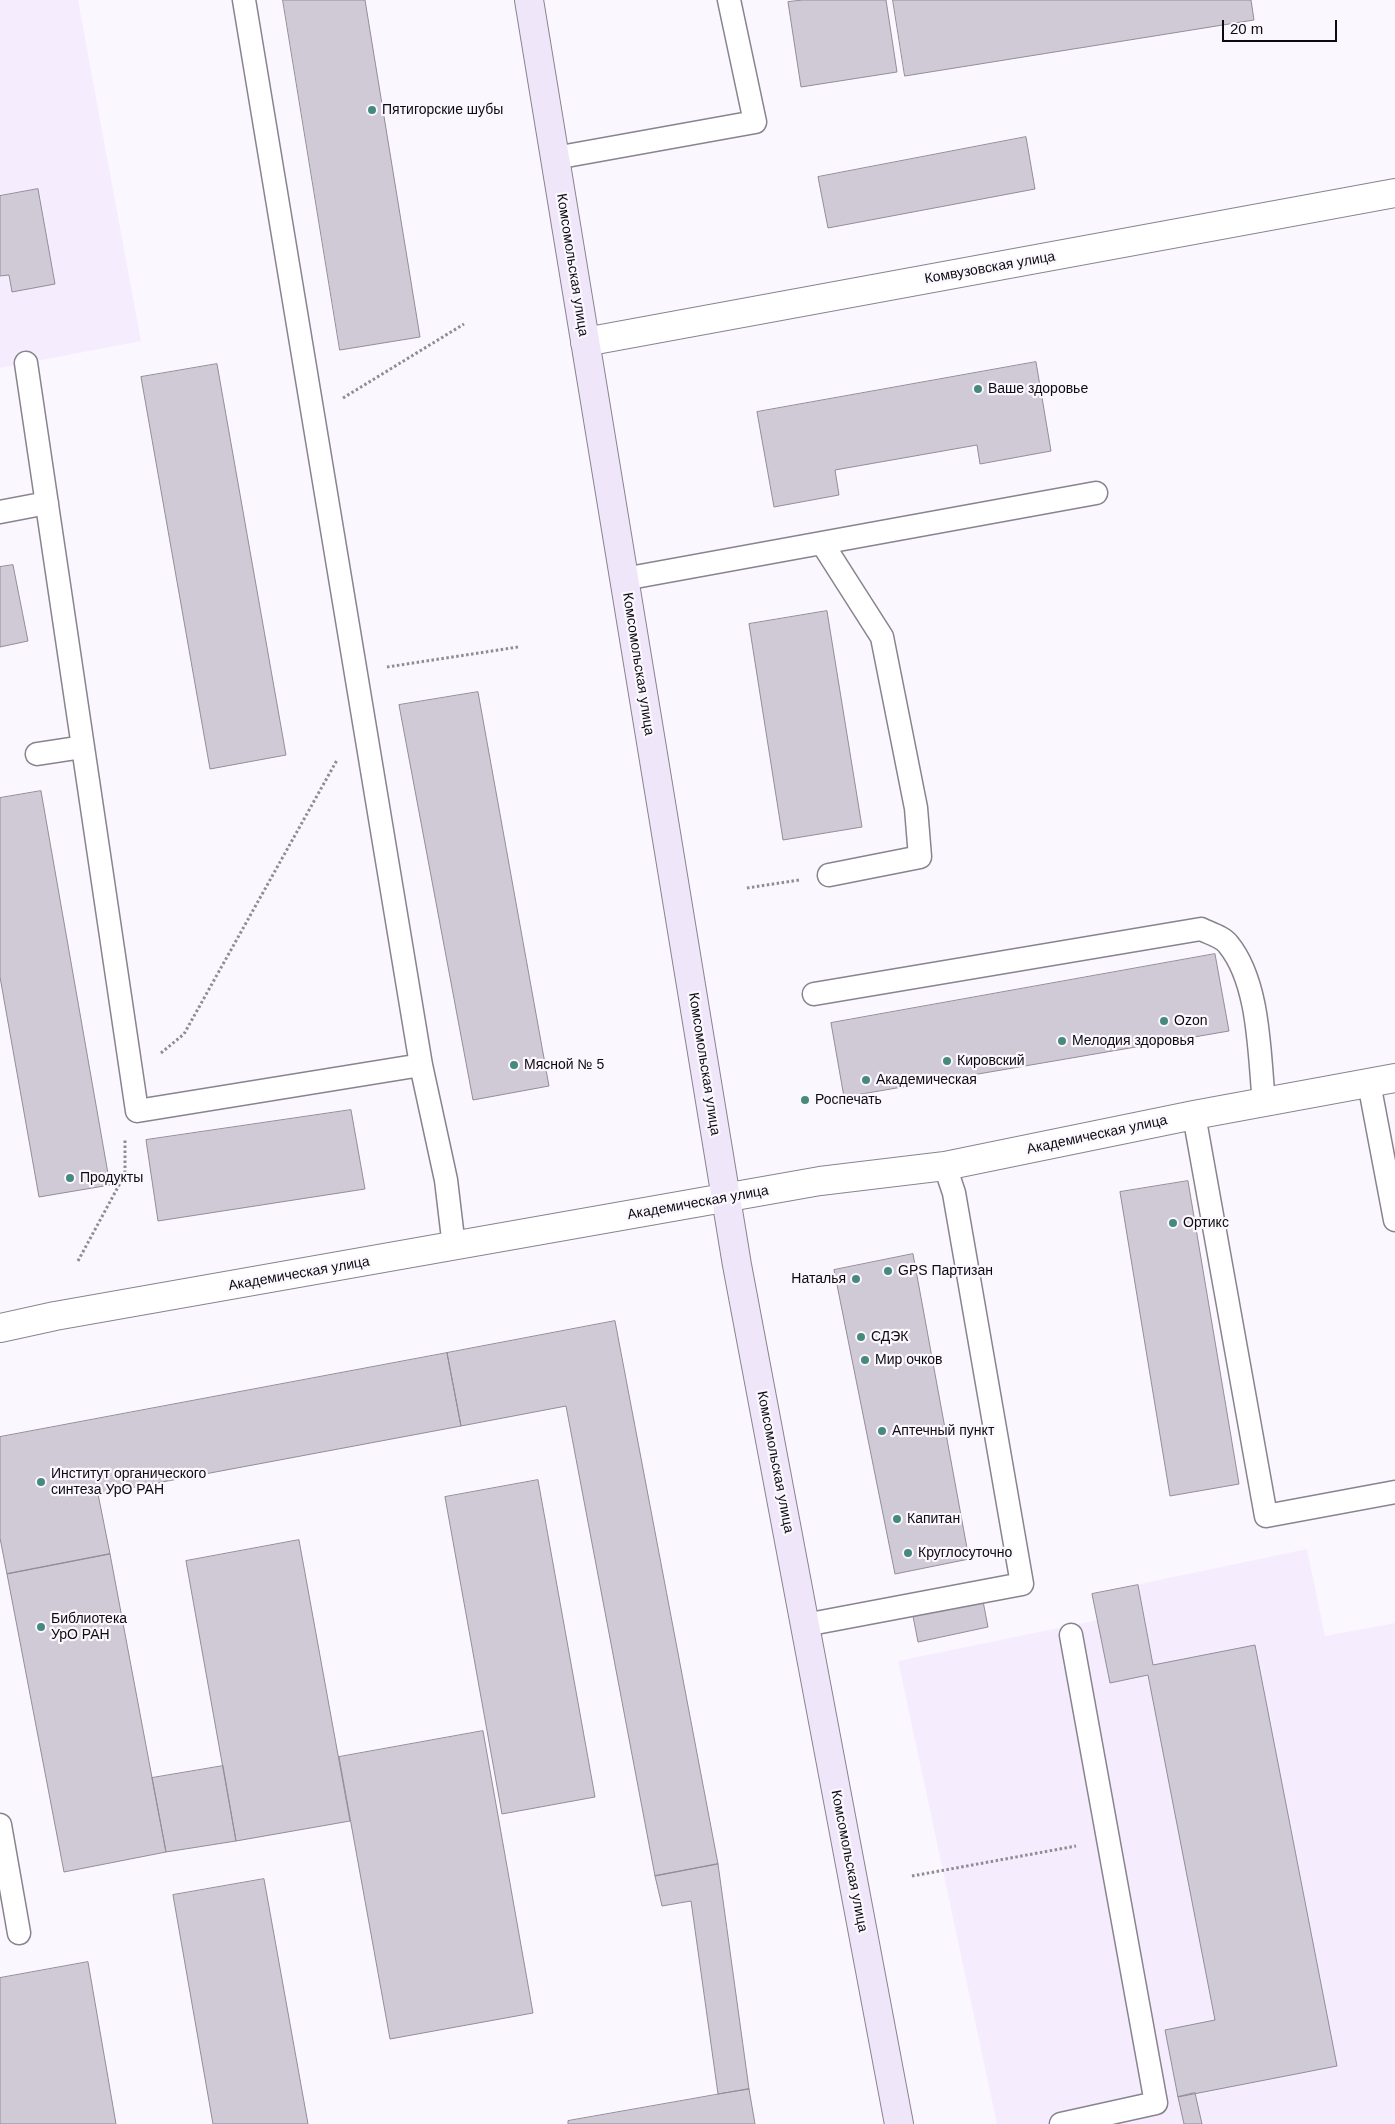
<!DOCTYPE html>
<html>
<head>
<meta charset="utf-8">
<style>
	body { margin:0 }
	#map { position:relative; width:1395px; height:2124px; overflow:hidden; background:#fbf7ff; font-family:Helvetica,sans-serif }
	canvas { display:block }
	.scale { position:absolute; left:1222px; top:20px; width:115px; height:22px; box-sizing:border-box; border:2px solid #0d0b0f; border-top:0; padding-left:6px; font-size:15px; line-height:18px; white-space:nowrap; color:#0d0b0f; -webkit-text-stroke:4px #fbf7ff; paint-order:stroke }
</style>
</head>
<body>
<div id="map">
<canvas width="1395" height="2124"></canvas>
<div class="scale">20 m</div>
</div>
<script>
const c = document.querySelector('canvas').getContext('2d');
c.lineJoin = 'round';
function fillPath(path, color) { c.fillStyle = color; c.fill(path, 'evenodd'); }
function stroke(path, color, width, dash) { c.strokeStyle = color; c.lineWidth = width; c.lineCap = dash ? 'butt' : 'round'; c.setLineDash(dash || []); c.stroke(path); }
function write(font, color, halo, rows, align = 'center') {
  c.font = font + ' Helvetica,sans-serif'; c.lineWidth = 4.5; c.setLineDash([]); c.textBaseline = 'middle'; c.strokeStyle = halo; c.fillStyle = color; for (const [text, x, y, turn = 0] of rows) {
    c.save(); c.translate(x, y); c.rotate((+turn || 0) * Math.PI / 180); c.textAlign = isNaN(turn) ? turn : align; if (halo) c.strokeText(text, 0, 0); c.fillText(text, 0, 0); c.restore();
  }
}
const built = new Path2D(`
	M 0,0 L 78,0 L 141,341 L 0,368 Z
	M 1307,1549 L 1325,1636 L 1395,1623 L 1395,2124 L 997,2124 L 898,1661 L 1097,1620 L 1092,1594 Z`);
const building = new Path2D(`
	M 283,0 L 365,0 L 420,337 L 340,350 Z
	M 803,0 L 886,0 L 897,72 L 801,87 L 788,2 Z
	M 893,0 L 1251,0 L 1254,20 L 905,76 Z
	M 1026,137 L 1035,189 L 828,228 L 818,177 Z
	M 38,189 L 55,284 L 12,292 L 9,275 L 0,276 L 0,196 Z
	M 1036,362 L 1051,451 L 980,464 L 977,445 L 835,470 L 839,495 L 774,507 L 757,412 Z
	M 217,364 L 286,755 L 210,769 L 141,377 Z
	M 13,565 L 28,641 L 0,647 L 0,567 Z
	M 827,611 L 862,827 L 783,840 L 749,624 Z
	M 478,692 L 549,1086 L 473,1100 L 399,705 Z
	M 41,791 L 110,1185 L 39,1197 L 0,977 L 0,798 Z
	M 1215,954 L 1229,1031 L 844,1097 L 831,1023 Z
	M 351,1110 L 365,1189 L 158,1221 L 146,1140 Z
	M 1188,1181 L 1239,1484 L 1170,1496 L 1120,1192 Z
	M 913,1254 L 969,1559 L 895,1574 L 834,1270 Z
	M 615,1321 L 718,1864 L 655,1876 L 566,1406 L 461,1426 L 447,1353 Z
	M 447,1353 L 461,1426 L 98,1494 L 110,1554 L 7,1574 L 0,1538 L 0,1437 Z
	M 538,1480 L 595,1797 L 502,1814 L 445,1497 Z
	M 299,1540 L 350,1821 L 236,1841 L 186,1561 Z
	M 110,1554 L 166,1852 L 64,1872 L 7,1574 Z
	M 1138,1585 L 1153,1665 L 1255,1645 L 1337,2066 L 1178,2097 L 1165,2030 L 1215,2020 L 1148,1675 L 1110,1683 L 1092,1594 Z
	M 982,1596 L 988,1627 L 918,1642 L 912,1611 Z
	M 483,1731 L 533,2013 L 390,2039 L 339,1757 Z
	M 223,1766 L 236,1841 L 166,1852 L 152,1778 Z
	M 718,1864 L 749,2089 L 718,2094 L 691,1901 L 662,1906 L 655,1876 Z
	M 264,1879 L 308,2124 L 213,2124 L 173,1895 Z
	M 88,1962 L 116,2124 L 0,2124 L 0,1978 Z
	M 749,2089 L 755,2124 L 568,2124 L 568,2121 Z
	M 1195,2093 L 1202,2124 L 1184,2124 L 1178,2097 Z`);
const path = new Path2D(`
	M 343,398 L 464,324
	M 387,667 L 518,647
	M 747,888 L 799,880
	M 161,1053 L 184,1034 L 337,760
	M 78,1261 L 125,1174 L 125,1140
	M 912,1876 L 1076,1846`);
const lane = new Path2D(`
	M 244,0 L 421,1065 L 446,1180 L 454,1247
	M 555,158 L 755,122 L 729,0
	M 26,363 L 137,1111 L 421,1065
	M 0,512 L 47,503
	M 822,543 L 882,637 L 916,808 L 920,857 L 829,875
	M 624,579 L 1096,493
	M 37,754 L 83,747
	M 814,994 L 1201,929 C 1209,933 1223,937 1228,944 C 1260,983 1259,1054 1264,1103
	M 1369,1083 L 1395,1220
	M 1194,1115 L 1266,1516 L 1395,1492
	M 805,1625 L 1022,1584 L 954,1193 L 945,1166
	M 0,1825 L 19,1933
	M 1061,2124 L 1156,2103 L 1071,1635`);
const street = new Path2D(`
	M 585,342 L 1395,193
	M 0,1328 L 55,1316 L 820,1181 L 945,1166 L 1194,1115 L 1395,1078`);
const secondary = new Path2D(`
	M 529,0 L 737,1265 L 899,2124`);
const markers = [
	[372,110,5,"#478a7c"],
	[978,389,5,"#478a7c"],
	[1164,1021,5,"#478a7c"],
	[1062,1041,5,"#478a7c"],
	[947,1061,5,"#478a7c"],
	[514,1065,5,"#478a7c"],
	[866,1080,5,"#478a7c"],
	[805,1100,5,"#478a7c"],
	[70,1178,5,"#478a7c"],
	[1173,1223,5,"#478a7c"],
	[888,1271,5,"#478a7c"],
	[856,1279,5,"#478a7c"],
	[861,1337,5,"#478a7c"],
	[865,1360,5,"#478a7c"],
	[882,1431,5,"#478a7c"],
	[41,1482,5,"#478a7c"],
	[897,1519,5,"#478a7c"],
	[908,1553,5,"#478a7c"],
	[41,1627,5,"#478a7c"]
];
const poiNames = [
	["Пятигорские шубы",382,110],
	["Ваше здоровье",988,389],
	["Ozon",1174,1021],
	["Мелодия здоровья",1072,1041],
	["Кировский",957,1061],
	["Мясной № 5",524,1065],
	["Академическая",876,1080],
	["Роспечать",815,1100],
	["Продукты",80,1178],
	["Ортикс",1183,1223],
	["GPS Партизан",898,1271],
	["Наталья",846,1279,"right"],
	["СДЭК",871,1337],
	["Мир очков",875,1360],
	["Аптечный пункт",892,1431],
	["Институт органического",51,1474],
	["синтеза УрО РАН",51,1490],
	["Капитан",907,1519],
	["Круглосуточно",918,1553],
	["Библиотека",51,1619],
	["УрО РАН",51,1635]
];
const streetNames = [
	["Комсомольская улица",572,265,81],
	["Комвузовская улица",990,268,-10],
	["Комсомольская улица",638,664,81],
	["Комсомольская улица",704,1064,81],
	["Академическая улица",1097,1135,-12],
	["Академическая улица",698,1203,-10],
	["Академическая улица",299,1274,-10],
	["Комсомольская улица",775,1462,79],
	["Комсомольская улица",849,1861,79]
];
fillPath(built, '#f5edfd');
fillPath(building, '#d0c9d6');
stroke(building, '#938d99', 1);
stroke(lane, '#89838f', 25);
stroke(street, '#89838f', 30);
stroke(secondary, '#89838f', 30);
stroke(path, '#8f8c92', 3, [2.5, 2.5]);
stroke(lane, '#fff', 22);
stroke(street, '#fff', 28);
stroke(secondary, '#f0e6f9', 28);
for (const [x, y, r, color] of markers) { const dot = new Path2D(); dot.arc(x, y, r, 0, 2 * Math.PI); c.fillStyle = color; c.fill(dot); stroke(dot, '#fbf7ff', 2); }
write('14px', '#0d0b0f', '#fbf7ff', poiNames, 'left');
write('14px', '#0d0b0f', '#fbf7ff', streetNames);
</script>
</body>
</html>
